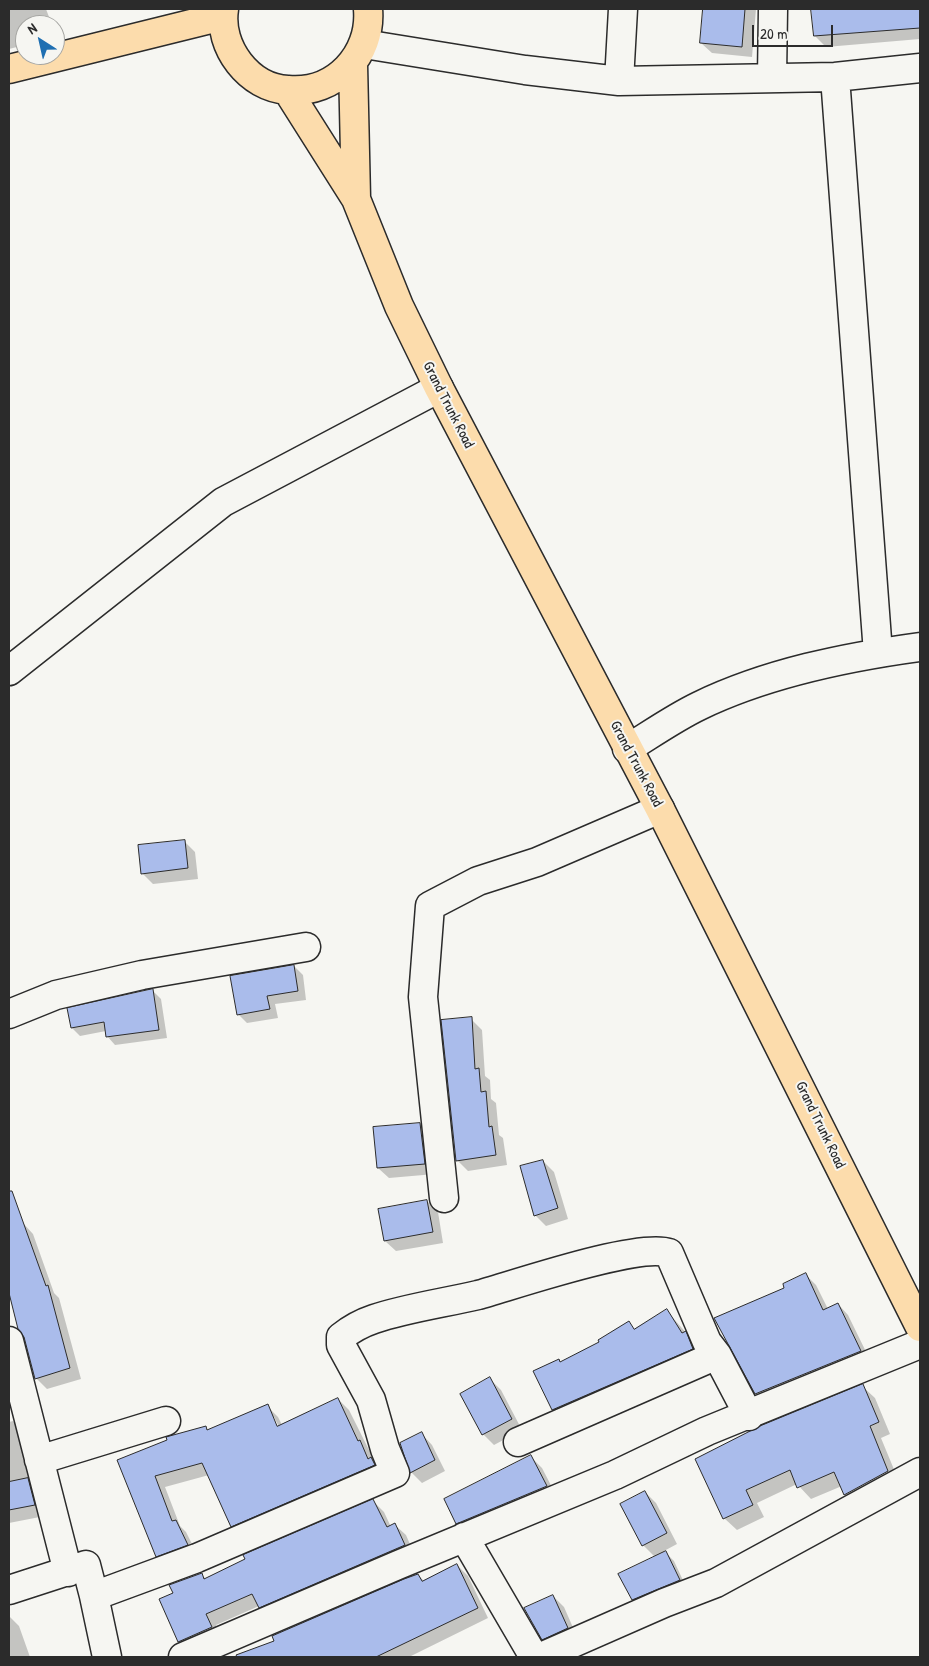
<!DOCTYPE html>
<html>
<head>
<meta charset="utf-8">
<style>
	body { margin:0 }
	#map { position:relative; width:929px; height:1666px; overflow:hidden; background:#f6f6f2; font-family:"Patrick Hand",sans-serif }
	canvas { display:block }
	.frame { position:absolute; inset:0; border:10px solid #2b2b2b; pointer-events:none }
	.north { position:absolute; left:15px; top:15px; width:50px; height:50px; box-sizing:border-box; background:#f6f6f2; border:1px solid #a5a5a2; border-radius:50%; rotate:325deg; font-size:14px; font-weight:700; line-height:20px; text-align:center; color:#2b2b2b }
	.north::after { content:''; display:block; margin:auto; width:18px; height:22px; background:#1f6fb2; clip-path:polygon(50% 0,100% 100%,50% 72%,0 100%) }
	.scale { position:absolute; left:752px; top:25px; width:81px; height:22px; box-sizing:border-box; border:2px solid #2b2b2b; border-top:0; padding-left:6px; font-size:15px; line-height:18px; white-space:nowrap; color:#2b2b2b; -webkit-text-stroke:4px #f6f6f2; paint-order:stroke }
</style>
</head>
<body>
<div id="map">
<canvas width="929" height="1666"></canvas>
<div class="frame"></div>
<div class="north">N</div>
<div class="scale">20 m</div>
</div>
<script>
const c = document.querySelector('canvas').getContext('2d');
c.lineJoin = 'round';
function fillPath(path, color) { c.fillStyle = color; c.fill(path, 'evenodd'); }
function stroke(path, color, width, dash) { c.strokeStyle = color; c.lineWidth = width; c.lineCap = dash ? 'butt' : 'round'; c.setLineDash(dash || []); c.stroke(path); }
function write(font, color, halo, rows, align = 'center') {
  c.font = font + ' "Patrick Hand",sans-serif'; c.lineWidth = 4; c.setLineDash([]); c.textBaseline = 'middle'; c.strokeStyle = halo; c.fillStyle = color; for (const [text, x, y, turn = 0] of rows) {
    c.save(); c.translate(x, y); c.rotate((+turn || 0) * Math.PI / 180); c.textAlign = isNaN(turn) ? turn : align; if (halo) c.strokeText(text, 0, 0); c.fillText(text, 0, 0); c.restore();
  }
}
const shadow = new Path2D(`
	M 9,9 L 46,9 L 52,25 L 25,25 L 25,45 L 9,49 Z
	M 704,9 L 756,9 L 752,57 L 712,53 L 701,43 Z
	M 813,9 L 920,9 L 920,39 L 826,47 L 815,36 Z
	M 184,841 L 195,852 L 198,879 L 153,884 L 142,873 Z
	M 294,966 L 303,975 L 306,1000 L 275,1004 L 278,1018 L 247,1023 L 238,1014 Z
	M 152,990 L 161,999 L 167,1038 L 115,1045 L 107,1036 L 106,1031 L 80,1036 L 72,1028 Z
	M 471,1019 L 482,1030 L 485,1076 L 490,1080 L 491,1099 L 496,1103 L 499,1135 L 503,1138 L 507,1165 L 468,1171 L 457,1160 Z
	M 420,1124 L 431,1135 L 435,1174 L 389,1178 L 378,1168 Z
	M 543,1161 L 554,1172 L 568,1219 L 546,1226 L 535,1215 Z
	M 427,1201 L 438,1212 L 443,1243 L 396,1251 L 385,1241 Z
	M 23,1223 L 33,1234 L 54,1293 L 59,1298 L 81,1379 L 47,1389 L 36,1378 L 25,1337 L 19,1328 L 9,1288 L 9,1228 Z
	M 806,1275 L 816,1285 L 828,1309 L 838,1304 L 848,1315 L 871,1362 L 767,1404 L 756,1394 L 715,1319 L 786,1289 Z
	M 666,1310 L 696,1344 L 703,1359 L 564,1420 L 553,1409 L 559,1360 L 561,1363 L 601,1343 L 629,1323 L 635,1330 Z
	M 490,1379 L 501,1390 L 522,1430 L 494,1445 L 483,1434 Z
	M 862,1386 L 875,1398 L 890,1434 L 881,1438 L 900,1484 L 858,1507 L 845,1495 L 842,1486 L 811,1499 L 797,1484 L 757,1503 L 764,1517 L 737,1530 L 724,1518 L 696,1459 Z
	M 338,1399 L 349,1410 L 375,1462 L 382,1469 L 242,1537 L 232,1526 L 209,1475 L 165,1487 L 180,1526 L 186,1532 L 198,1556 L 168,1567 L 157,1556 L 119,1460 L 205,1427 L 209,1431 L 267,1406 L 278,1417 L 282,1425 ZM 272,1417 L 274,1417 L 281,1431 L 278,1432 Z
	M 13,1421 L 23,1432 L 45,1516 L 9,1523 L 9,1422 Z
	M 422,1434 L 432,1445 L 445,1471 L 422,1483 L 411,1472 L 401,1444 Z
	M 531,1457 L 542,1468 L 557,1497 L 467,1534 L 457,1523 Z
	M 645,1492 L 656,1503 L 677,1544 L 664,1551 L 674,1561 L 687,1589 L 642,1608 L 633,1599 L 655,1557 L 643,1545 Z
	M 373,1501 L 384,1512 L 391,1527 L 395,1525 L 406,1535 L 415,1556 L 271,1618 L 259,1606 L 216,1625 L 222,1638 L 190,1652 L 179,1641 L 175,1594 L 201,1574 L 206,1579 Z
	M 457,1565 L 468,1576 L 488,1618 L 409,1657 L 244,1657 L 268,1648 L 418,1575 L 424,1581 Z
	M 553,1596 L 564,1607 L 578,1639 L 554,1650 L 543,1639 Z
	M 9,1616 L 19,1626 L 30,1657 L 9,1657 Z`);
const building = new Path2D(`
	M 703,9 L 745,9 L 742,47 L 700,43 Z
	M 811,9 L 920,9 L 920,28 L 814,36 Z
	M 185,840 L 188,868 L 141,874 L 138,845 Z
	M 294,965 L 298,991 L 267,996 L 270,1009 L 237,1015 L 230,976 Z
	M 153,989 L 159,1030 L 106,1037 L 104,1022 L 71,1028 L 67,1008 Z
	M 472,1017 L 475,1069 L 479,1068 L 481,1092 L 486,1091 L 489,1127 L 492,1126 L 496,1155 L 456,1161 L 441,1020 Z
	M 420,1123 L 425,1164 L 377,1168 L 373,1127 Z
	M 543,1160 L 558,1208 L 534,1216 L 520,1166 Z
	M 9,1191 L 12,1191 L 46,1286 L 48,1285 L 70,1368 L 35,1379 L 24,1337 L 18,1329 L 9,1293 Z
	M 427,1200 L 433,1232 L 384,1241 L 378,1209 Z
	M 806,1273 L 823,1310 L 838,1303 L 861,1351 L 755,1394 L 714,1318 L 784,1288 L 783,1284 Z
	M 667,1309 L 682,1333 L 686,1331 L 693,1349 L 552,1410 L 533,1371 L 559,1359 L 560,1362 L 599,1342 L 598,1340 L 629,1321 L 634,1329 Z
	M 490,1377 L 512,1419 L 482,1435 L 460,1394 Z
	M 863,1384 L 879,1422 L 870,1426 L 888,1471 L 844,1495 L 834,1472 L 797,1488 L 790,1470 L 746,1490 L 753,1505 L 723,1519 L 695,1459 L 760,1426 Z
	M 338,1398 L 358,1441 L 360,1440 L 368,1459 L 371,1457 L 375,1465 L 231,1527 L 202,1463 L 155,1476 L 172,1521 L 176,1520 L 188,1545 L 156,1557 L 117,1460 L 167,1440 L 166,1437 L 206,1426 L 207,1430 L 268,1404 L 277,1426 Z
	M 422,1432 L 435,1460 L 410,1473 L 400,1443 Z
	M 531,1455 L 547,1486 L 456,1524 L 444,1499 Z
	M 28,1478 L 35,1505 L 9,1510 L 9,1482 Z
	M 645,1491 L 667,1533 L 642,1546 L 620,1504 Z
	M 373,1499 L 387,1527 L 395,1523 L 405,1545 L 259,1608 L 252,1594 L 206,1614 L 212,1627 L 178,1642 L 159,1599 L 173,1593 L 169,1585 L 202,1573 L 204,1579 L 245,1559 L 243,1555 Z
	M 666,1551 L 680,1580 L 632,1600 L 618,1574 Z
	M 457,1564 L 478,1608 L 376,1657 L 237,1657 L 236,1655 L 274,1641 L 272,1636 L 404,1579 L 418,1574 L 422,1581 Z
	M 553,1595 L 568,1628 L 542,1640 L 524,1608 Z`);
const minor = new Path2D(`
	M 364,44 L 525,70 L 619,81 L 835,77 L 920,68
	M 772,77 L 773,9
	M 835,77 L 878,653
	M 619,81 L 623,9
	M 9,671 L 223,502 L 439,388
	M 627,749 C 650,735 674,718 699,706 C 767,673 846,657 920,647
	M 9,1014 L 56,995 L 142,975 L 306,947
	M 444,1198 L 423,997 L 430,906 L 478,881 L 537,862 L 660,809
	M 9,1341 L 68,1572
	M 518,1442 L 717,1355
	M 39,1460 L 166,1421
	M 464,1537 L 534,1657
	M 9,1590 L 86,1565 L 94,1596
	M 107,1657 L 94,1596 L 197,1558 L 395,1473 L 385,1449 L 371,1400 L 341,1345 L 341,1337 C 351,1329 362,1323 374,1319 C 407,1308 444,1303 478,1295 C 514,1285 639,1242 669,1253 L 707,1342 L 717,1355 L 749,1416
	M 183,1657 L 398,1565 L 615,1475 L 707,1431 L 920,1344
	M 541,1657 L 664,1603 L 716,1583 L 920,1472`);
const major = new Path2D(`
	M 224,9 C 218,47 249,88 288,90 C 335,94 372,55 368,9
	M 353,64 L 356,198
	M 9,69 L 223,16
	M 287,90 L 356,199 L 399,306 L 439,388 L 660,809 L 920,1327`);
const streetNames = [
	["Grand Trunk Road",448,405,63],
	["Grand Trunk Road",636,764,62],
	["Grand Trunk Road",820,1125,64]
];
fillPath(shadow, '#0003');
fillPath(building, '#aabceb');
stroke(building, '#2b2b2b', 1);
stroke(minor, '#2b2b2b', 31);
stroke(major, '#2b2b2b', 31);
stroke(minor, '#f6f6f2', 28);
stroke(major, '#fcdcac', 28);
write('15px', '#2b2b2b', '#f6f6f2', streetNames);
</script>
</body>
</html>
